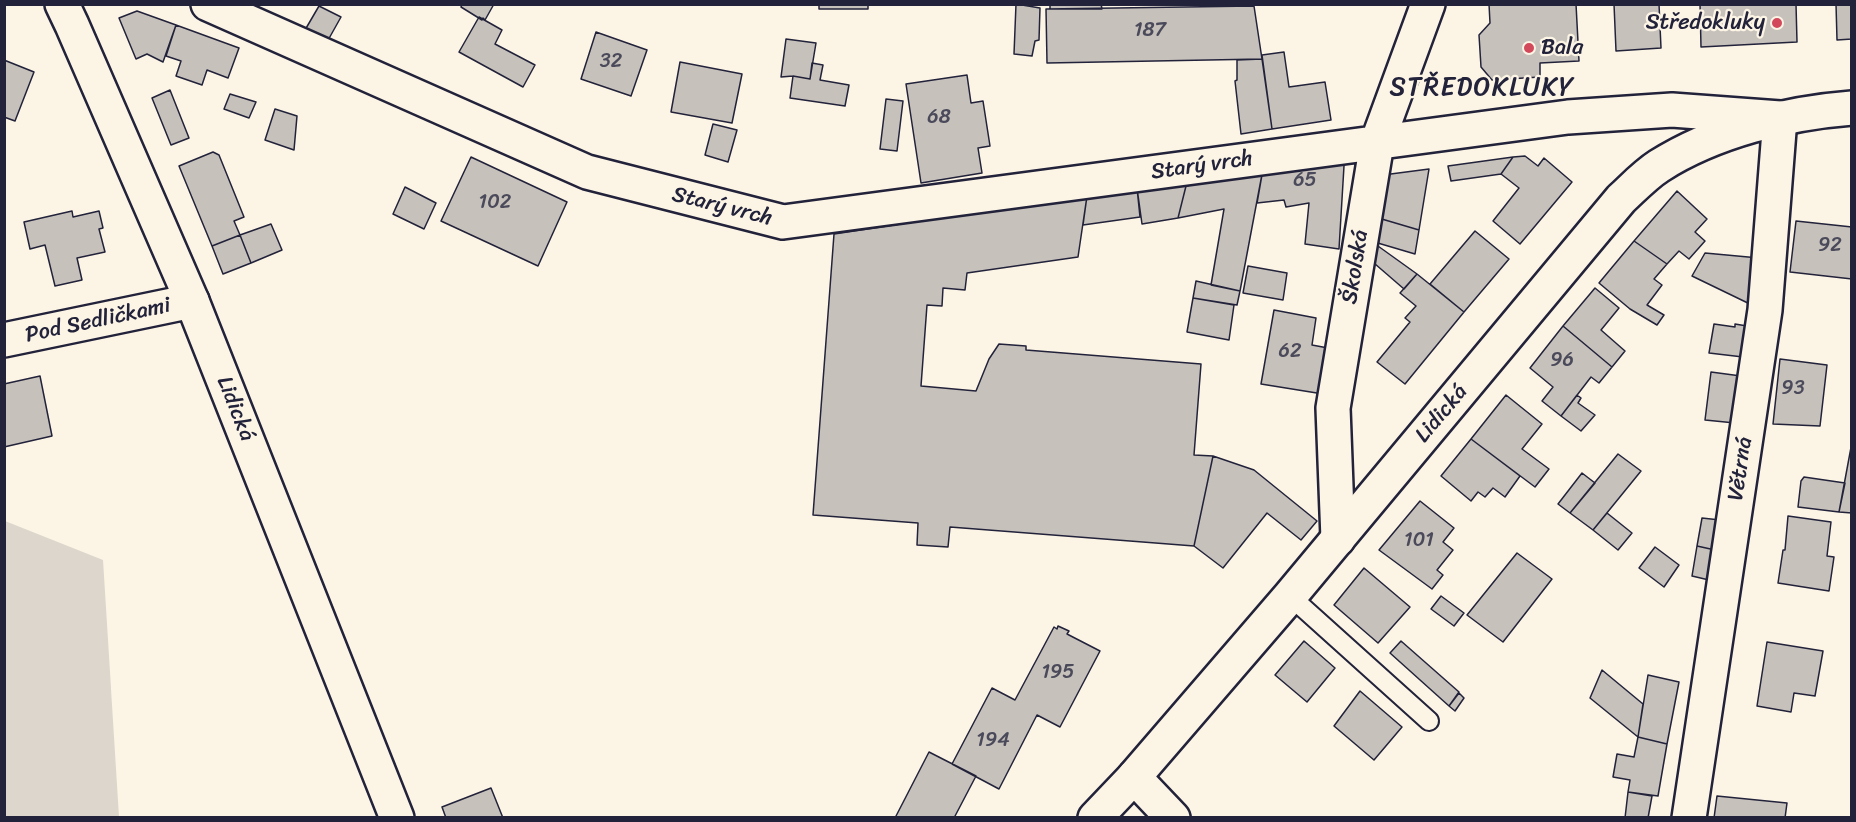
<!DOCTYPE html>
<html>
<head>
<meta charset="utf-8">
<style>
	body { margin:0 }
	#map { position:relative; width:1856px; height:822px; overflow:hidden; background:#fcf5e5; font-family:Sriracha,sans-serif }
	canvas { display:block }
	.frame { position:absolute; inset:0; border:6px solid #22223b; pointer-events:none }
</style>
</head>
<body>
<div id="map">
<canvas width="1856" height="822"></canvas>
<div class="frame"></div>
</div>
<script>
const c = document.querySelector('canvas').getContext('2d');
c.lineJoin = 'round';
function fillPath(path, color) { c.fillStyle = color; c.fill(path, 'evenodd'); }
function stroke(path, color, width, dash) { c.strokeStyle = color; c.lineWidth = width; c.lineCap = dash ? 'butt' : 'round'; c.setLineDash(dash || []); c.stroke(path); }
function write(font, color, halo, rows, align = 'center') {
  c.font = font + ' Sriracha,sans-serif'; c.lineWidth = 4.5; c.setLineDash([]); c.textBaseline = 'middle'; c.strokeStyle = halo; c.fillStyle = color; for (const [text, x, y, turn = 0] of rows) {
    c.save(); c.translate(x, y); c.rotate((+turn || 0) * Math.PI / 180); c.textAlign = isNaN(turn) ? turn : align; if (halo) c.strokeText(text, 0, 0); c.fillText(text, 0, 0); c.restore();
  }
}
const green = new Path2D(`
	M 5,521 L 103,560 L 119,817 L 5,817 Z`);
const building = new Path2D(`
	M 462,4 L 494,4 L 485,20 L 483,18 L 482,20 L 461,7 Z
	M 819,4 L 868,4 L 868,9 L 819,9 Z
	M 1016,4 L 1040,8 L 1039,40 L 1035,41 L 1032,56 L 1014,54 Z
	M 1050,4 L 1101,4 L 1102,9 L 1050,9 Z
	M 1489,4 L 1576,4 L 1579,61 L 1540,63 L 1540,77 L 1492,80 L 1481,67 L 1479,35 L 1490,23 Z
	M 1614,4 L 1659,4 L 1661,48 L 1616,51 Z
	M 1700,4 L 1796,4 L 1797,42 L 1701,47 Z
	M 1836,4 L 1852,4 L 1852,39 L 1837,40 Z
	M 319,6 L 341,17 L 327,42 L 305,30 Z
	M 1254,6 L 1262,59 L 1047,63 L 1046,9 Z
	M 137,11 L 176,25 L 163,62 L 147,54 L 136,59 L 119,18 Z
	M 479,17 L 502,30 L 495,44 L 535,65 L 523,87 L 459,52 Z
	M 176,25 L 239,48 L 228,78 L 207,70 L 202,85 L 176,76 L 181,61 L 166,56 Z
	M 596,32 L 647,50 L 631,96 L 581,79 Z
	M 786,39 L 816,43 L 810,79 L 793,76 L 781,77 Z
	M 1284,52 L 1289,87 L 1325,82 L 1331,120 L 1272,129 L 1262,55 Z
	M 1262,59 L 1272,129 L 1241,134 L 1235,81 L 1237,80 L 1237,60 Z
	M 4,60 L 34,72 L 15,121 L 4,117 Z
	M 680,62 L 742,74 L 732,123 L 671,112 Z
	M 812,63 L 823,65 L 820,80 L 849,85 L 845,106 L 790,98 L 793,76 L 810,79 Z
	M 967,75 L 971,103 L 983,101 L 990,146 L 978,148 L 982,173 L 921,183 L 906,84 Z
	M 170,90 L 189,138 L 171,145 L 152,98 Z
	M 230,94 L 256,102 L 249,118 L 224,109 Z
	M 886,99 L 903,101 L 897,151 L 880,149 Z
	M 275,109 L 297,116 L 294,150 L 265,140 Z
	M 713,124 L 737,130 L 728,162 L 705,155 Z
	M 213,152 L 219,155 L 244,217 L 234,221 L 240,235 L 212,246 L 179,166 Z
	M 1525,156 L 1538,166 L 1544,158 L 1572,182 L 1520,244 L 1493,221 L 1519,188 L 1501,174 L 1513,157 Z
	M 471,157 L 567,202 L 538,266 L 441,221 Z
	M 1513,157 L 1501,174 L 1451,181 L 1448,166 Z
	M 1336,158 L 1344,166 L 1339,249 L 1305,244 L 1309,203 L 1286,207 L 1284,200 L 1257,203 L 1263,169 Z
	M 1263,169 L 1240,291 L 1211,285 L 1224,209 L 1178,218 L 1186,186 Z
	M 1429,169 L 1419,230 L 1375,217 L 1383,175 Z
	M 1187,182 L 1178,218 L 1142,224 L 1137,188 Z
	M 405,187 L 436,203 L 424,229 L 393,214 Z
	M 1137,188 L 1140,217 L 1083,225 L 1087,196 Z
	M 1677,191 L 1707,219 L 1695,232 L 1705,241 L 1689,259 L 1679,251 L 1667,264 L 1634,241 Z
	M 1087,196 L 1078,257 L 967,273 L 965,290 L 943,288 L 942,306 L 927,305 L 921,386 L 976,391 L 989,359 L 999,344 L 1026,346 L 1026,350 L 1201,364 L 1194,455 L 1213,456 L 1194,546 L 950,527 L 948,547 L 917,545 L 918,523 L 813,515 L 834,234 Z
	M 72,211 L 73,217 L 99,211 L 103,228 L 99,229 L 105,252 L 77,258 L 82,280 L 55,286 L 45,245 L 30,249 L 24,222 Z
	M 1375,217 L 1419,230 L 1415,254 L 1371,241 Z
	M 1796,221 L 1852,227 L 1852,279 L 1790,272 Z
	M 271,224 L 282,250 L 251,263 L 240,235 Z
	M 1475,231 L 1509,259 L 1464,312 L 1430,284 Z
	M 240,235 L 251,263 L 223,274 L 212,246 Z
	M 1371,241 L 1417,274 L 1404,289 L 1367,257 Z
	M 1634,241 L 1667,264 L 1654,279 L 1662,285 L 1647,305 L 1664,315 L 1657,325 L 1630,309 L 1599,283 Z
	M 1705,253 L 1759,258 L 1754,306 L 1692,276 Z
	M 1248,266 L 1287,273 L 1283,300 L 1243,293 Z
	M 1417,274 L 1464,312 L 1405,384 L 1377,362 L 1410,322 L 1405,318 L 1416,306 L 1400,293 Z
	M 1196,281 L 1240,291 L 1237,305 L 1193,298 Z
	M 1595,288 L 1619,308 L 1601,330 L 1625,351 L 1612,367 L 1563,326 Z
	M 1193,298 L 1234,305 L 1229,340 L 1187,332 Z
	M 1274,310 L 1316,318 L 1312,345 L 1328,348 L 1323,394 L 1261,384 Z
	M 1714,324 L 1735,327 L 1735,324 L 1747,326 L 1743,357 L 1709,353 Z
	M 1563,326 L 1612,367 L 1599,383 L 1591,377 L 1561,416 L 1542,401 L 1553,387 L 1530,368 Z
	M 1780,359 L 1827,365 L 1820,426 L 1773,424 Z
	M 1711,372 L 1741,376 L 1735,423 L 1705,420 Z
	M 40,376 L 52,436 L 4,447 L 4,384 Z
	M 1506,395 L 1542,424 L 1522,449 L 1549,469 L 1535,487 L 1471,439 Z
	M 1577,395 L 1581,398 L 1578,403 L 1595,415 L 1581,431 L 1561,416 Z
	M 1471,439 L 1520,476 L 1505,497 L 1493,488 L 1485,497 L 1478,492 L 1471,501 L 1441,476 Z
	M 1852,442 L 1852,513 L 1839,512 Z
	M 1618,454 L 1641,471 L 1593,530 L 1570,513 Z
	M 1213,456 L 1254,470 L 1317,521 L 1301,540 L 1267,513 L 1223,568 L 1194,546 Z
	M 1582,473 L 1595,483 L 1570,513 L 1558,504 Z
	M 1804,477 L 1845,483 L 1839,512 L 1798,507 L 1801,481 Z
	M 1420,501 L 1454,528 L 1443,542 L 1453,550 L 1437,570 L 1443,575 L 1432,589 L 1379,550 Z
	M 1607,513 L 1632,533 L 1618,550 L 1593,530 Z
	M 1788,516 L 1831,522 L 1827,556 L 1834,557 L 1829,591 L 1778,583 L 1783,550 L 1785,550 Z
	M 1702,518 L 1720,520 L 1715,550 L 1697,546 Z
	M 1697,546 L 1715,550 L 1709,580 L 1692,576 Z
	M 1655,547 L 1679,565 L 1664,587 L 1639,568 Z
	M 1517,553 L 1552,579 L 1503,642 L 1467,615 Z
	M 1364,568 L 1410,607 L 1378,643 L 1334,605 Z
	M 1441,596 L 1464,613 L 1454,626 L 1431,609 Z
	M 1058,626 L 1069,631 L 1067,634 L 1100,651 L 1060,727 L 1037,715 L 999,789 L 952,764 L 992,688 L 1015,700 L 1054,627 L 1057,629 Z
	M 1304,641 L 1335,668 L 1307,702 L 1275,675 Z
	M 1401,641 L 1459,692 L 1449,706 L 1390,653 Z
	M 1767,642 L 1823,651 L 1815,696 L 1794,693 L 1791,712 L 1757,706 Z
	M 1602,670 L 1643,704 L 1638,737 L 1590,698 Z
	M 1648,675 L 1679,682 L 1667,744 L 1638,737 Z
	M 1360,691 L 1402,727 L 1374,760 L 1334,726 Z
	M 1459,693 L 1464,698 L 1455,711 L 1449,706 Z
	M 1638,737 L 1667,744 L 1658,796 L 1628,792 L 1630,780 L 1613,777 L 1617,754 L 1634,757 Z
	M 929,752 L 976,776 L 954,818 L 895,818 Z
	M 491,788 L 503,818 L 446,818 L 442,807 Z
	M 1628,792 L 1652,796 L 1648,818 L 1625,818 Z
	M 1717,796 L 1787,803 L 1785,818 L 1714,818 Z`);
const service = new Path2D(`
	M 1290,596 L 1429,721`);
const minor = new Path2D(`
	M 208,4 L 587,172 L 783,222 L 1568,117 L 1672,110 L 1780,118 L 1765,310 L 1689,818
	M 4,340 L 192,301
	M 1338,539 L 1333,408 L 1377,143 L 1428,4
	M 1134,777 L 1173,818`);
const tertiary = new Path2D(`
	M 62,4 L 72,25 L 192,301 L 397,818
	M 1095,818 L 1134,777 L 1290,596 L 1621,199 C 1633,188 1645,175 1659,166 C 1714,131 1787,113 1852,108`);
const markers = [
	[1777,23,6,"#d1495b"],
	[1529,48,6,"#d1495b"]
];
const numberNames = [
	["187",1150,31],
	["32",611,62],
	["68",939,118],
	["65",1305,181],
	["102",495,203],
	["92",1830,246],
	["62",1290,352],
	["96",1562,361],
	["93",1793,389],
	["101",1419,541],
	["195",1058,673],
	["194",993,741]
];
const poiNames = [
	["Středokluky",1765,23],
	["Bala",1541,48,"left"]
];
const streetNames = [
	["Starý vrch",1202,166,-8],
	["Starý vrch",722,207,14],
	["Školská",1356,267,-81],
	["Pod Sedličkami",98,321,-12],
	["Lidická",235,409,68],
	["Lidická",1442,414,-50],
	["Větrná",1741,469,-81]
];
const quarterNames = [
	["STŘEDOKLUKY",1482,88]
];
fillPath(green, '#dcd6cc');
fillPath(building, '#c6c1bb');
stroke(building, '#22223b', 1.5);
stroke(service, '#22223b', 22);
stroke(minor, '#22223b', 38);
stroke(tertiary, '#22223b', 38);
stroke(service, '#fcf5e5', 18);
stroke(minor, '#fcf5e5', 33);
stroke(tertiary, '#fcf5e5', 33);
for (const [x, y, r, color] of markers) { const dot = new Path2D(); dot.arc(x, y, r, 0, 2 * Math.PI); c.fillStyle = color; c.fill(dot); stroke(dot, '#fcf5e5', 2); }
write('20px', '#4b4a5b', null, numberNames);
write('22px', '#22223b', '#fcf5e5', poiNames, 'right');
write('22px', '#22223b', '#fcf5e5', streetNames);
c.letterSpacing = '1.5px';
write('26px', '#22223b', '#fcf5e5', quarterNames);
c.letterSpacing = '0px';
</script>
</body>
</html>
